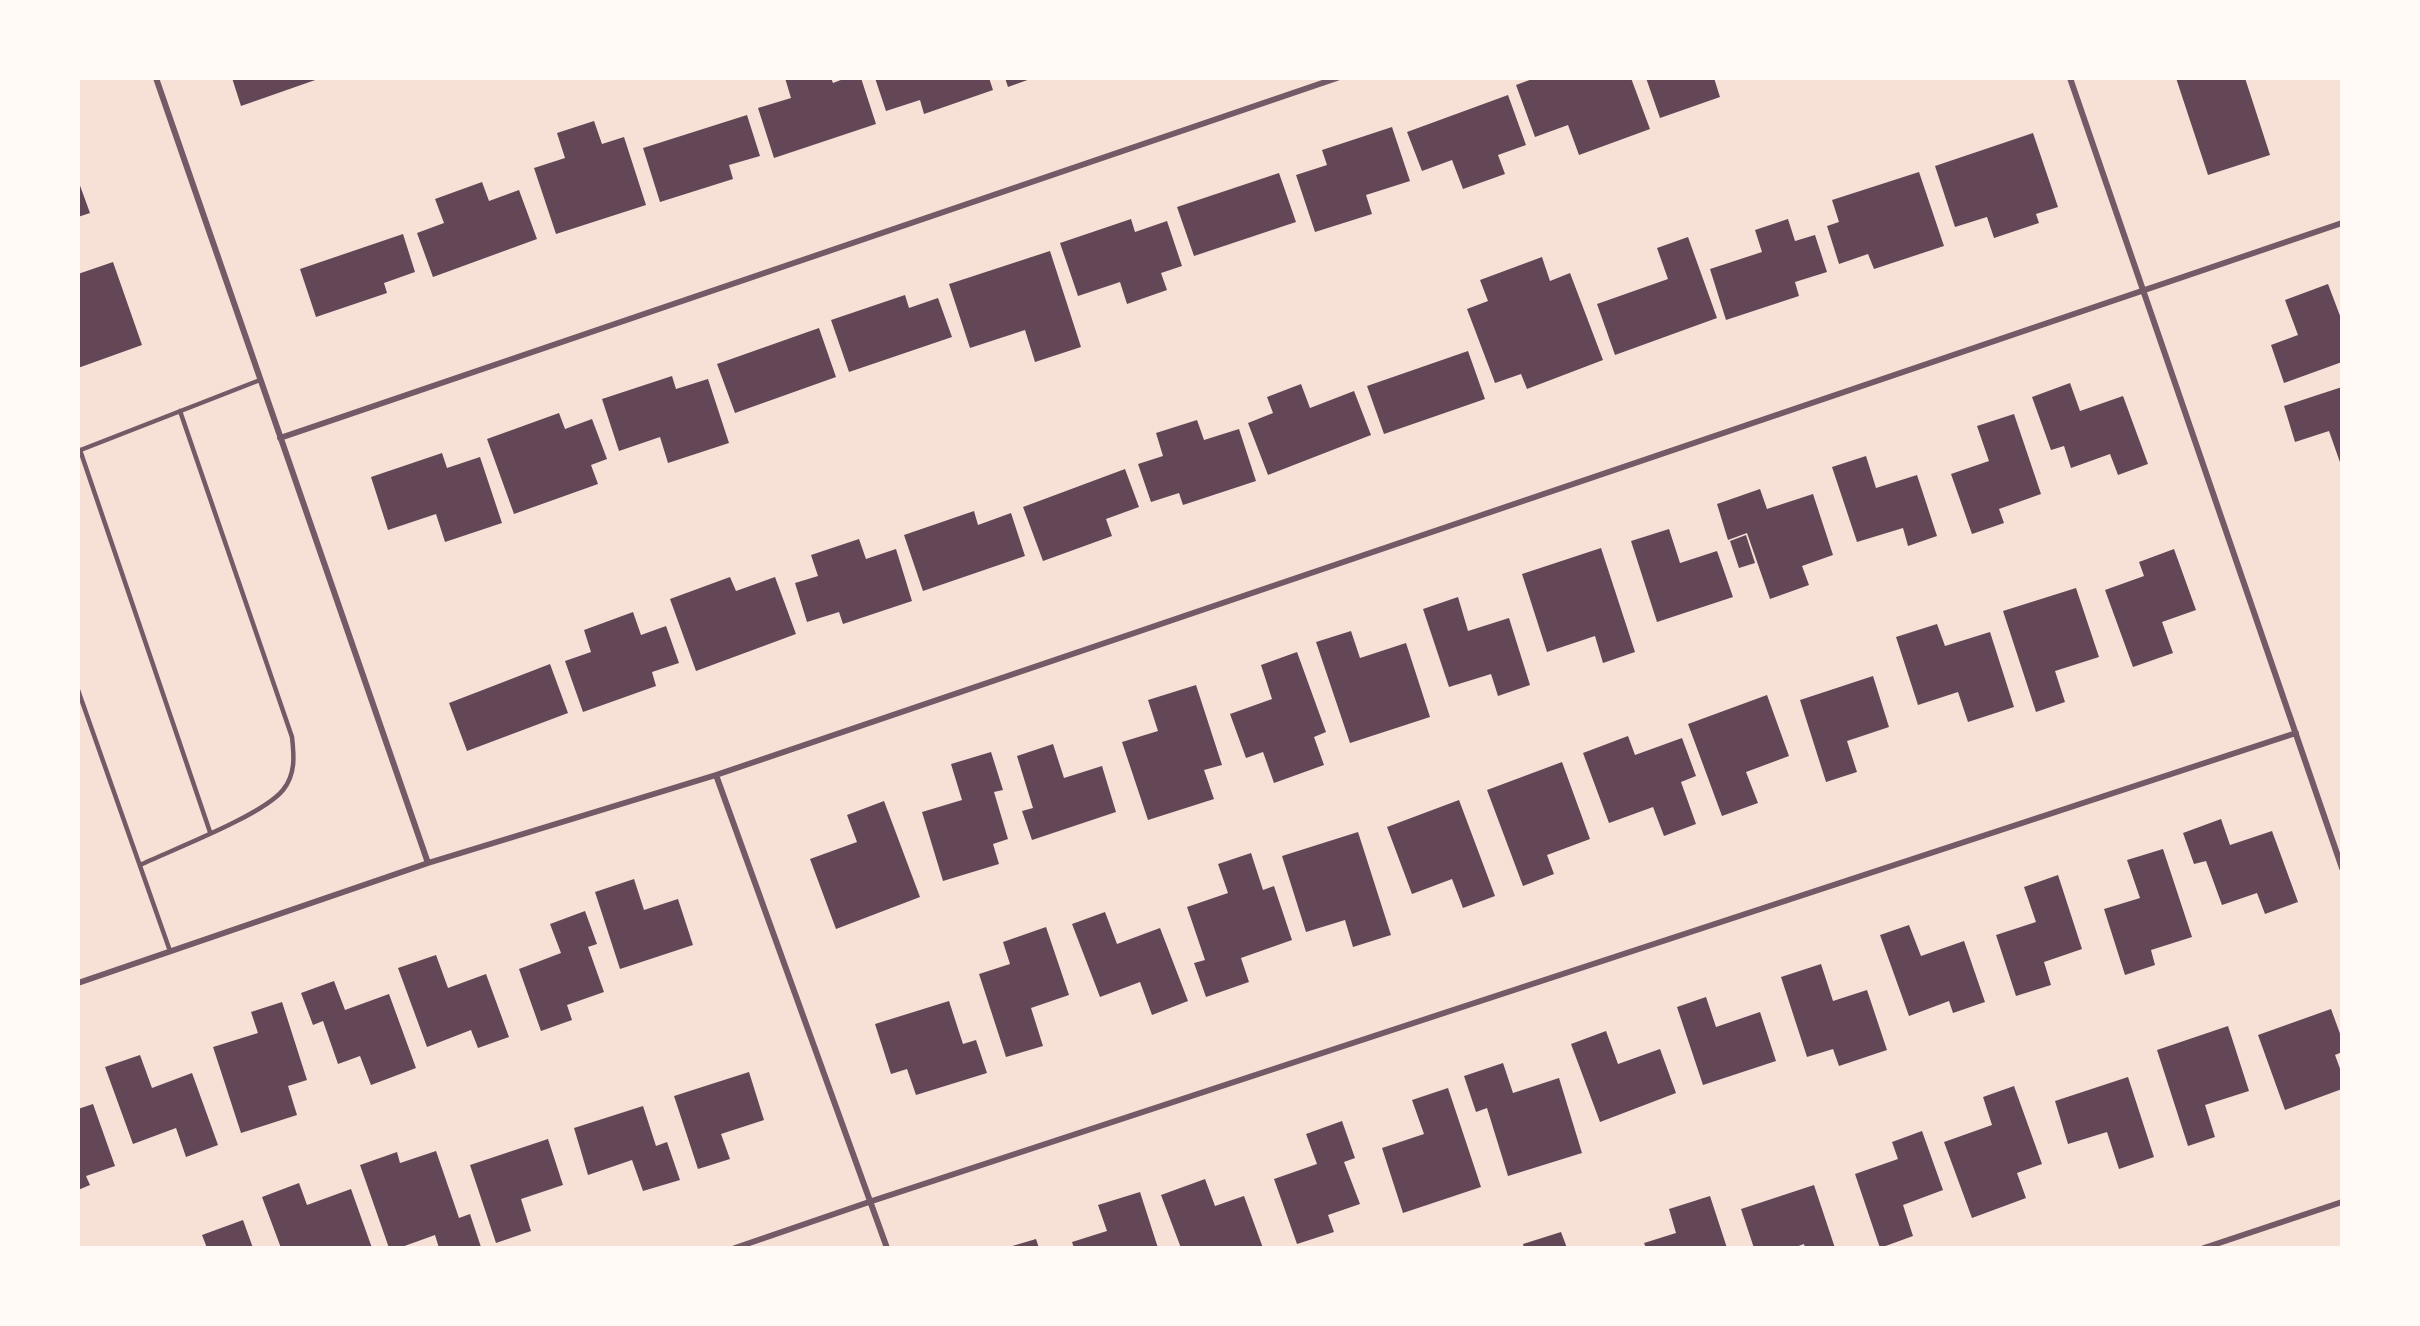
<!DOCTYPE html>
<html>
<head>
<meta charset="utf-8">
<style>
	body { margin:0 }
	#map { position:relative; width:2420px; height:1326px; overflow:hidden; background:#f7e1d7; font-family:Signika,sans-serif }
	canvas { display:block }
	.frame { position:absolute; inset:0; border:80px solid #fffaf5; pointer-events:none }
</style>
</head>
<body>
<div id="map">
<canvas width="2420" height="1326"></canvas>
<div class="frame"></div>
</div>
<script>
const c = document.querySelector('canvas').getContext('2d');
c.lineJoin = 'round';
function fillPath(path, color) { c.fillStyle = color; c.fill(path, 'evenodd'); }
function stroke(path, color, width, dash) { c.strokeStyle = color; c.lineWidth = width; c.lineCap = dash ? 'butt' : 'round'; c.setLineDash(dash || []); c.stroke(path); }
const building = new Path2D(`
	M 232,78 L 321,78 L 241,106 Z
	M 785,78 L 831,78 L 833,83 L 846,78 L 861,78 L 876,124 L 774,158 L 758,108 L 791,98 Z
	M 875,78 L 989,78 L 993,90 L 924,114 L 920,100 L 886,111 Z
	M 1005,78 L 1033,78 L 1008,87 Z
	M 1535,78 L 1631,78 L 1650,129 L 1579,155 L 1568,125 L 1535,137 L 1516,85 Z
	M 1646,78 L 1714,78 L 1720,97 L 1660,118 Z
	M 2176,78 L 2245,78 L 2270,155 L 2208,175 Z
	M 1508,95 L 1526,145 L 1498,155 L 1505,174 L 1463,189 L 1452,160 L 1422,171 L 1407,132 Z
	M 747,115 L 760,156 L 729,165 L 733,179 L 660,202 L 643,148 Z
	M 594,121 L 602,144 L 624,137 L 646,205 L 556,234 L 534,168 L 565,158 L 557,133 Z
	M 1392,127 L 1410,181 L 1366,195 L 1372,214 L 1315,232 L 1296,175 L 1327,165 L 1322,150 Z
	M 2033,133 L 2058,207 L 2036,214 L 2039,223 L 1994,238 L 1987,217 L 1955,227 L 1935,166 Z
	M 1919,172 L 1944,246 L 1874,269 L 1868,254 L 1839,264 L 1827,226 L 1839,222 L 1832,200 Z
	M 1279,173 L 1296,222 L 1194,256 L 1177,207 Z
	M 78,180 L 90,213 L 78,217 Z
	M 482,182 L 489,201 L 519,190 L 537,239 L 433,277 L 417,233 L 444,223 L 435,199 Z
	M 1131,219 L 1135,232 L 1167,221 L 1182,266 L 1161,273 L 1167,290 L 1127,304 L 1120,282 L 1078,296 L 1060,243 Z
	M 1788,219 L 1795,241 L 1815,235 L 1827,272 L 1795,282 L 1799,296 L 1726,320 L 1710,269 L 1762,252 L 1755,230 Z
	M 403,234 L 415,272 L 384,283 L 387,293 L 316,317 L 300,269 Z
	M 1688,237 L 1717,318 L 1615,355 L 1597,304 L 1668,279 L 1657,248 Z
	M 1050,251 L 1081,347 L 1035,362 L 1025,330 L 970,348 L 949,284 Z
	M 1542,257 L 1550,281 L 1570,273 L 1603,360 L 1527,389 L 1521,374 L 1495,383 L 1467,309 L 1488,301 L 1480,280 Z
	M 113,262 L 142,345 L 78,368 L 78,274 Z
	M 2328,284 L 2342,321 L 2342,362 L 2284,383 L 2271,345 L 2298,335 L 2285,300 Z
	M 905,295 L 909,308 L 938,298 L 952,337 L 849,372 L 831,320 Z
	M 819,328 L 836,377 L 735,413 L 717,364 Z
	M 1468,351 L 1485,399 L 1384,434 L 1367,386 Z
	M 672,376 L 676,389 L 708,379 L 729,443 L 668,463 L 660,437 L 619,451 L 602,399 Z
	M 2070,383 L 2080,411 L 2123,396 L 2148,464 L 2118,475 L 2110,454 L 2071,468 L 2064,446 L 2051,450 L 2032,397 Z
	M 1301,384 L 1310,408 L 1354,391 L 1371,435 L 1268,475 L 1248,423 L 1273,413 L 1267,397 Z
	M 2342,387 L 2342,468 L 2329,431 L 2295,442 L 2284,406 Z
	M 559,413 L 565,429 L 592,419 L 607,459 L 591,465 L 598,484 L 514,514 L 487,439 Z
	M 2014,414 L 2041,494 L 1999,509 L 2004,523 L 1972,534 L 1951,474 L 1989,461 L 1977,426 Z
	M 1197,420 L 1204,440 L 1239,429 L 1256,481 L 1183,505 L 1179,493 L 1151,502 L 1138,464 L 1163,456 L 1156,433 Z
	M 442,453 L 447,468 L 480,457 L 502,523 L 445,542 L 436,514 L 388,530 L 371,477 Z
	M 1866,456 L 1876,488 L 1917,475 L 1937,536 L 1908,546 L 1903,528 L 1857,542 L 1832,467 Z
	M 1125,469 L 1139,507 L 1106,519 L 1112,536 L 1043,561 L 1023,507 Z
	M 1760,489 L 1767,509 L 1813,494 L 1833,555 L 1802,566 L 1809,585 L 1770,599 L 1747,533 L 1728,540 L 1717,504 Z
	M 974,511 L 978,525 L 1011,513 L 1025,556 L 923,591 L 904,535 Z
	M 1669,529 L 1680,563 L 1717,551 L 1733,597 L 1657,622 L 1631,541 Z
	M 1746,535 L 1755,563 L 1739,568 L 1730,541 Z
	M 859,539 L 866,559 L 896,549 L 912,601 L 843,624 L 839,612 L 807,622 L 795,583 L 818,576 L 811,555 Z
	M 1601,548 L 1635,652 L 1603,663 L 1595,636 L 1547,652 L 1522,574 Z
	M 2174,549 L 2196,610 L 2162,622 L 2173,653 L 2133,667 L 2105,590 L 2144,576 L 2139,562 Z
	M 730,577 L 736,591 L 775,577 L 796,634 L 696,671 L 670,599 Z
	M 2076,588 L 2099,657 L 2055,671 L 2065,702 L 2036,712 L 2003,611 Z
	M 1458,597 L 1468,631 L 1509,618 L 1530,685 L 1498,696 L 1491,674 L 1449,687 L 1423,609 Z
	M 633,612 L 641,635 L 666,626 L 679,663 L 652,672 L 656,686 L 583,712 L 565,661 L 591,652 L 584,630 Z
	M 1937,624 L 1945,646 L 1990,632 L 2014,707 L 1968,722 L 1958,692 L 1918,705 L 1896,637 Z
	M 1351,631 L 1360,658 L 1406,643 L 1430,717 L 1350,743 L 1316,642 Z
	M 1297,652 L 1326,732 L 1314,737 L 1324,765 L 1274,783 L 1263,752 L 1246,758 L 1230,714 L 1272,699 L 1261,665 Z
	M 550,664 L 568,713 L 467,751 L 449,703 Z
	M 1873,676 L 1889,727 L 1847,741 L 1857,772 L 1826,782 L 1800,700 Z
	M 1196,685 L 1222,765 L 1204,770 L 1214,799 L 1148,820 L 1122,742 L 1158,731 L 1148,700 Z
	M 1767,695 L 1789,756 L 1746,772 L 1758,803 L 1722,816 L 1688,724 Z
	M 1628,736 L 1635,755 L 1682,738 L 1696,776 L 1681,782 L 1696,824 L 1664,836 L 1653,807 L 1609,823 L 1583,753 Z
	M 1053,744 L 1064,778 L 1102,766 L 1116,812 L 1032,840 L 1022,811 L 1033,808 L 1017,756 Z
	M 991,752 L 1003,790 L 994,792 L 1008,839 L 993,844 L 999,864 L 943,881 L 922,812 L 962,800 L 951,764 Z
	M 1562,762 L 1590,839 L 1547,855 L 1554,874 L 1523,886 L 1487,790 Z
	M 1459,800 L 1495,896 L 1463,908 L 1452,879 L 1412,894 L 1387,827 Z
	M 884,801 L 920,897 L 836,929 L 810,859 L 857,842 L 847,815 Z
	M 2221,819 L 2230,845 L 2272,831 L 2298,902 L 2265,914 L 2257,893 L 2222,905 L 2206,861 L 2194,864 L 2183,833 Z
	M 1358,832 L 1391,935 L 1353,947 L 1345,920 L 1306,932 L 1282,856 Z
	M 2163,849 L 2192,937 L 2151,950 L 2155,965 L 2125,975 L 2104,909 L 2140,898 L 2127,860 Z
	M 1251,853 L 1263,890 L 1274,886 L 1292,940 L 1241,958 L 1249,982 L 1206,997 L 1194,963 L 1205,960 L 1187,907 L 1228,893 L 1218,864 Z
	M 2058,875 L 2082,949 L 2044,962 L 2051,985 L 2016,996 L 1996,935 L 2036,922 L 2024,887 Z
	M 634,879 L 644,910 L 678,899 L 693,945 L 620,969 L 595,892 Z
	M 585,911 L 597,944 L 588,947 L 604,992 L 567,1005 L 572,1020 L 541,1031 L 519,969 L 561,953 L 550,924 Z
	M 1105,912 L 1117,944 L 1160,928 L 1188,1001 L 1152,1015 L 1140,982 L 1100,997 L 1072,924 Z
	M 1909,925 L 1921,956 L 1964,941 L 1985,1002 L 1953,1013 L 1949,1001 L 1909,1016 L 1880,935 Z
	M 1046,927 L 1069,995 L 1031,1008 L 1043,1046 L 1006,1057 L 979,974 L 1010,964 L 1003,942 Z
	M 436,955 L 448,988 L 486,974 L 509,1037 L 478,1048 L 471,1030 L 427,1047 L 398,968 Z
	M 1821,964 L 1833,1001 L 1867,990 L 1887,1050 L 1839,1066 L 1833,1049 L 1807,1057 L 1781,977 Z
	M 334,981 L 345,1010 L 389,994 L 416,1068 L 371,1085 L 360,1056 L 338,1064 L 323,1021 L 313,1025 L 301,993 Z
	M 1706,997 L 1716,1027 L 1760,1012 L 1776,1061 L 1703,1085 L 1677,1007 Z
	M 949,1001 L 963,1044 L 976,1040 L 987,1073 L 916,1095 L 907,1069 L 891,1074 L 875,1024 Z
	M 282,1002 L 307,1080 L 288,1086 L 297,1115 L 241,1133 L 213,1047 L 258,1033 L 251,1012 Z
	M 2331,1009 L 2342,1039 L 2342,1052 L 2335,1055 L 2342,1074 L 2342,1089 L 2285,1110 L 2258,1035 Z
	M 2228,1026 L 2249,1091 L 2205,1105 L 2215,1137 L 2188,1146 L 2157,1050 Z
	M 1606,1031 L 1618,1064 L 1660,1049 L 1676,1093 L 1600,1122 L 1571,1044 Z
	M 140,1055 L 152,1088 L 192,1073 L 218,1145 L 186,1157 L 176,1128 L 133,1144 L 105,1067 Z
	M 1503,1063 L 1513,1093 L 1559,1078 L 1582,1153 L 1508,1176 L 1487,1108 L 1476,1112 L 1464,1076 Z
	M 749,1072 L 764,1120 L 721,1134 L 730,1159 L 698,1169 L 674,1096 Z
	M 2128,1077 L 2154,1157 L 2119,1169 L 2107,1132 L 2068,1144 L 2055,1101 Z
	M 2014,1086 L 2042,1164 L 2017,1173 L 2026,1198 L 1972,1218 L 1944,1142 L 1992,1125 L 1983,1097 Z
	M 1448,1088 L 1481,1187 L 1403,1213 L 1382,1148 L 1424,1134 L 1412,1100 Z
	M 93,1104 L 115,1166 L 86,1176 L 90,1185 L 78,1190 L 78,1109 Z
	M 643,1106 L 656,1146 L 667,1142 L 680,1180 L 643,1191 L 632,1160 L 588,1175 L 574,1128 Z
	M 1342,1121 L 1355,1158 L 1344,1162 L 1360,1204 L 1328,1215 L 1334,1232 L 1297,1244 L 1274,1179 L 1317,1164 L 1306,1134 Z
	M 1922,1131 L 1943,1190 L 1903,1205 L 1913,1236 L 1880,1248 L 1855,1174 L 1898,1159 L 1892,1142 Z
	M 548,1139 L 563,1185 L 521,1199 L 531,1231 L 496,1243 L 470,1165 Z
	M 436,1151 L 459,1218 L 470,1214 L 481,1247 L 439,1248 L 435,1235 L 399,1248 L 389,1248 L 360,1165 L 397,1152 L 400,1163 Z
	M 1205,1179 L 1215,1206 L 1244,1196 L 1263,1248 L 1181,1248 L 1161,1195 Z
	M 299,1183 L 307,1205 L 351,1189 L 372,1248 L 281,1248 L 262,1197 Z
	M 1814,1185 L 1835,1248 L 1805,1248 L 1804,1244 L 1793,1248 L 1754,1248 L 1741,1209 Z
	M 1140,1192 L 1158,1248 L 1074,1248 L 1072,1242 L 1107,1231 L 1098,1205 Z
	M 1710,1196 L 1727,1248 L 1646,1248 L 1644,1243 L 1676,1233 L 1669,1209 Z
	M 243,1220 L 253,1248 L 207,1248 L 202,1235 Z
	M 1561,1232 L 1567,1248 L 1524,1248 L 1523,1244 Z
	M 1036,1239 L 1039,1248 L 1009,1248 L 1009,1247 Z`);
const service = new Path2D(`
	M 80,450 L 210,832
	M 78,451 L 260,380
	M 78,690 L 170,951
	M 140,865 C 174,849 263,815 283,790 C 296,774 294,755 292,737 L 180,411`);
const minor = new Path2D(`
	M 156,78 L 428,863
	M 2070,78 L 2342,868
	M 280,438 L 1337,78
	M 716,775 L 887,1248
	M 78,983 L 428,863 L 716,775 L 2342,223
	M 735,1248 L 872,1201 L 2296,733
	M 2204,1248 L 2342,1202`);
fillPath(building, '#644757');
stroke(service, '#755966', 4.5);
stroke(minor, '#755966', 6);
</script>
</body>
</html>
